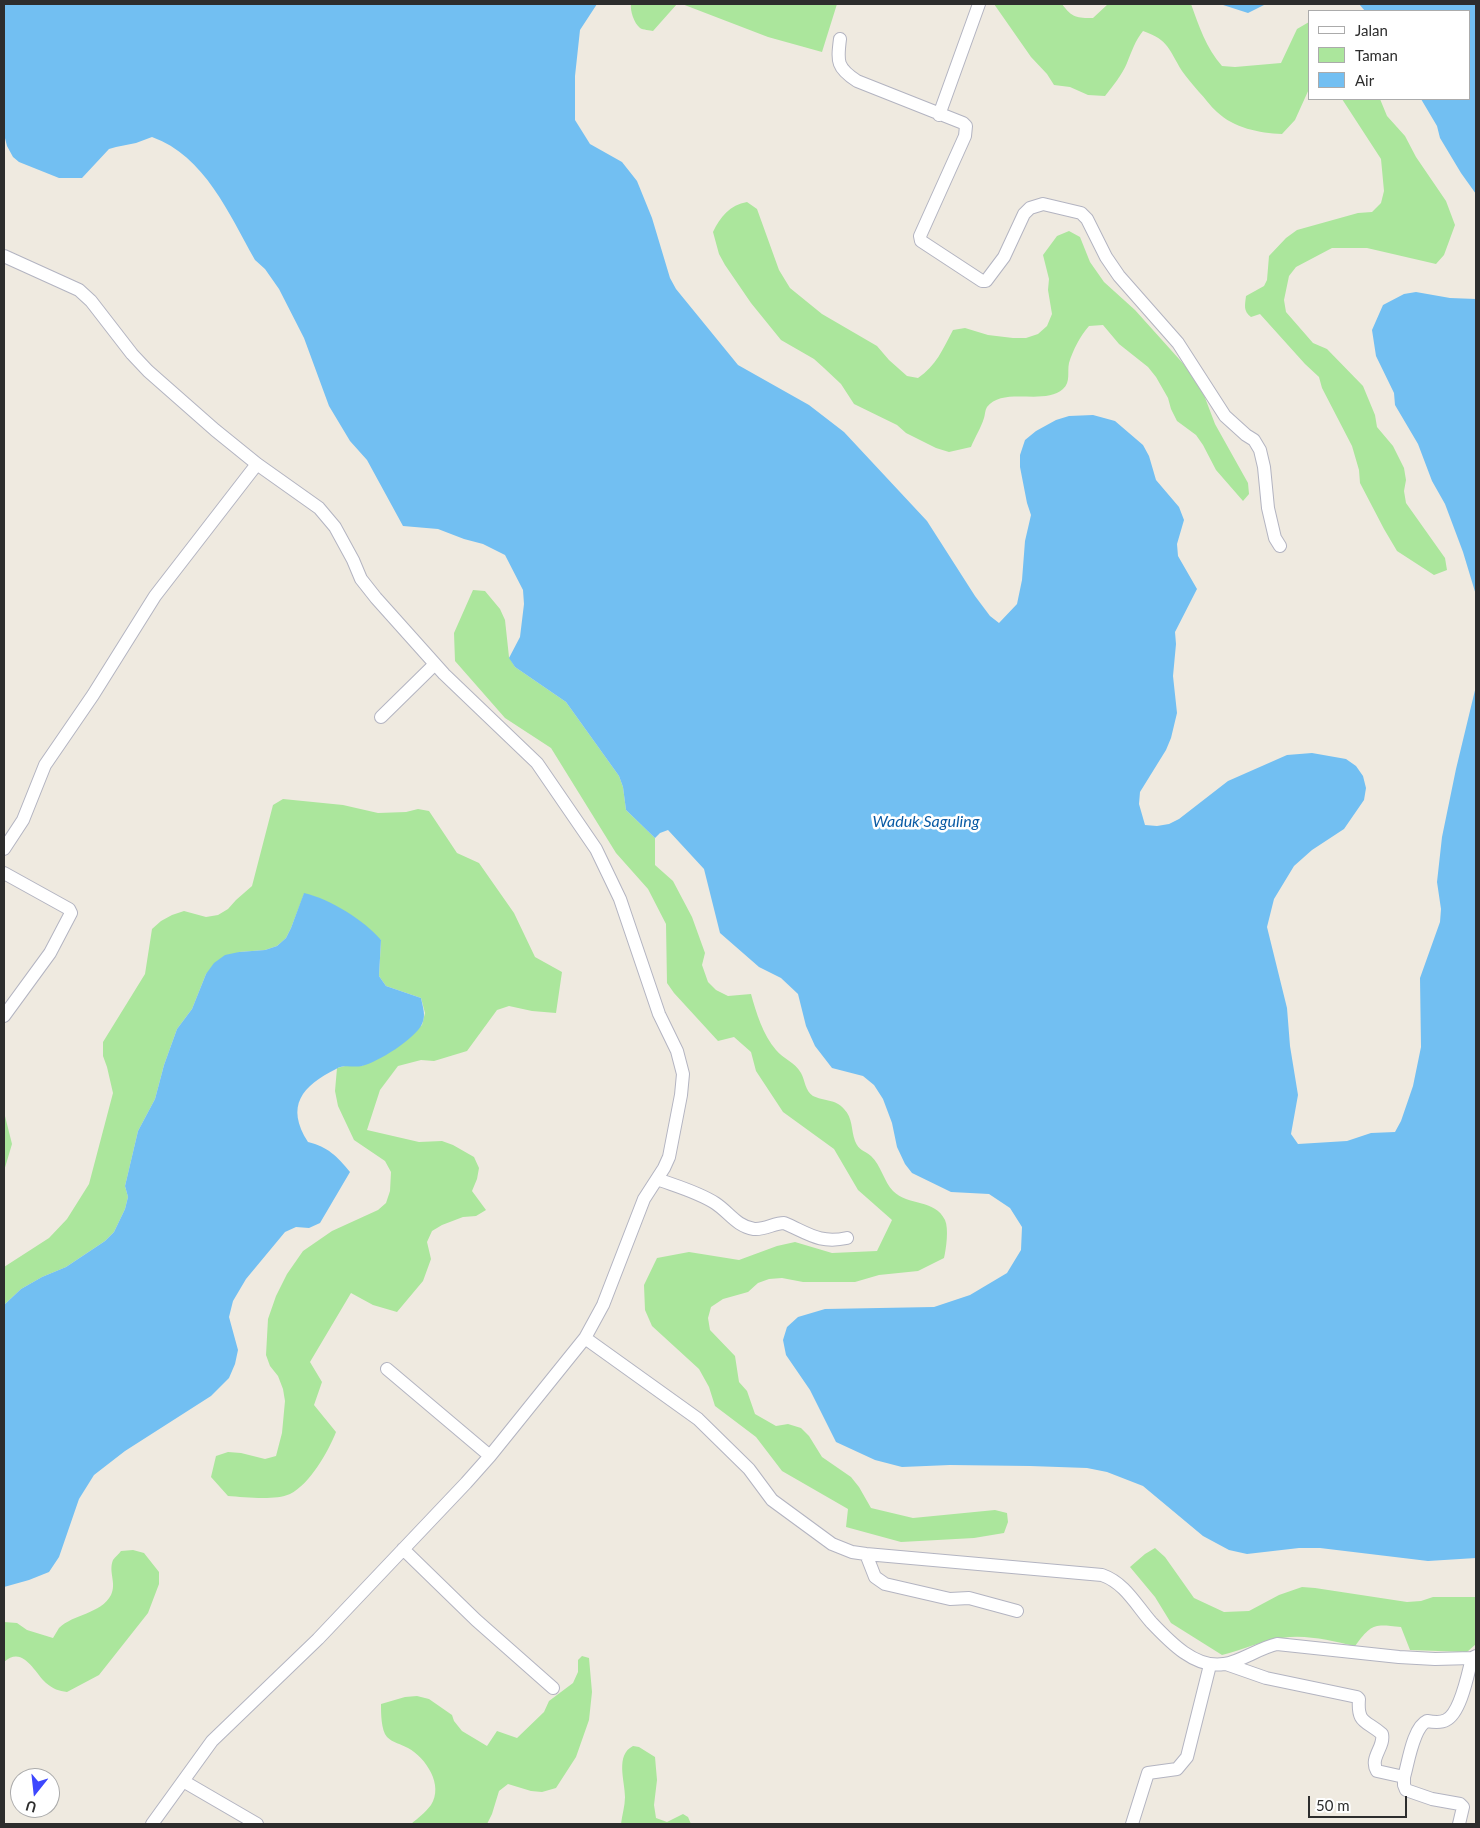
<!DOCTYPE html>
<html>
<head>
<meta charset="utf-8">
<style>
	body { margin:0 }
	#map { position:relative; width:1480px; height:1828px; overflow:hidden; background:#efeae0; font-family:Lato,sans-serif }
	canvas { display:block }
	.frame { position:absolute; inset:0; border:5px solid #2d2d2d; pointer-events:none }
	.legend { position:absolute; left:1308px; top:10px; width:162px; height:90px; box-sizing:border-box; background:#fff; border:1px solid #ababab; margin:0; padding:6px 9px; list-style:none; font-size:15px; color:#2d2d2d }
	.legend li { display:flex; align-items:center; gap:10px; height:25px }
	.legend b { width:25px; border:1px solid #ababab }
	.north { position:absolute; left:10px; top:1768px; width:50px; height:50px; box-sizing:border-box; background:#fff; border:1px solid #ababab; border-radius:50%; rotate:196deg; font-size:14px; font-weight:700; line-height:20px; text-align:center; color:#2d2d2d }
	.north::after { content:''; display:block; margin:auto; width:18px; height:22px; background:#3d47fe; clip-path:polygon(50% 0,100% 100%,50% 72%,0 100%) }
	.scale { position:absolute; left:1308px; top:1796px; width:99px; height:22px; box-sizing:border-box; border:2px solid #2d2d2d; border-top:0; padding-left:6px; font-size:15px; line-height:18px; white-space:nowrap; color:#2d2d2d; -webkit-text-stroke:4px #fff; paint-order:stroke }
</style>
</head>
<body>
<div id="map">
<canvas width="1480" height="1828"></canvas>
<div class="frame"></div>
<ul class="legend">
<li><b style="height:6px;background:#fff"></b>Jalan</li>
<li><b style="height:14px;background:#abe69c"></b>Taman</li>
<li><b style="height:14px;background:#72bff2"></b>Air</li>
</ul>
<div class="north">U</div>
<div class="scale">50 m</div>
</div>
<script>
const c = document.querySelector('canvas').getContext('2d');
c.lineJoin = 'round';
function fillPath(path, color) { c.fillStyle = color; c.fill(path, 'evenodd'); }
function stroke(path, color, width, dash) { c.strokeStyle = color; c.lineWidth = width; c.lineCap = dash ? 'butt' : 'round'; c.setLineDash(dash || []); c.stroke(path); }
function write(font, color, halo, rows, align = 'center') {
  c.font = font + ' Lato,sans-serif'; c.lineWidth = 5; c.setLineDash([]); c.textBaseline = 'middle'; c.strokeStyle = halo; c.fillStyle = color; for (const [text, x, y, turn = 0] of rows) {
    c.save(); c.translate(x, y); c.rotate((+turn || 0) * Math.PI / 180); c.textAlign = isNaN(turn) ? turn : align; if (halo) c.strokeText(text, 0, 0); c.fillText(text, 0, 0); c.restore();
  }
}
const green = new Path2D(`
	M 631,4 L 677,4 L 653,31 C 650,30 643,30 640,28 C 634,23 630,11 631,4 Z
	M 682,4 L 837,4 L 822,52 L 768,37 Z
	M 994,4 L 1062,4 C 1072,18 1077,18 1093,18 L 1108,4 L 1191,4 C 1199,26 1206,48 1222,66 L 1235,67 L 1281,63 L 1297,29 L 1309,22 L 1309,89 L 1295,120 L 1282,134 C 1259,133 1234,128 1217,112 C 1210,106 1205,98 1199,92 C 1193,85 1187,78 1182,71 C 1169,50 1169,40 1143,31 C 1135,41 1132,51 1127,63 C 1122,75 1113,86 1105,96 L 1088,95 L 1070,87 L 1054,85 L 1047,74 L 1031,57 Z
	M 1342,99 L 1380,99 L 1387,116 L 1405,136 L 1416,157 L 1446,201 L 1455,225 L 1444,255 L 1436,264 L 1367,248 L 1332,248 L 1296,267 L 1289,276 L 1284,300 L 1286,312 L 1313,343 L 1327,349 L 1363,386 L 1375,415 L 1377,427 L 1393,446 L 1404,468 L 1406,480 L 1404,491 L 1406,503 L 1445,558 L 1447,570 L 1434,575 L 1397,551 L 1384,529 L 1360,483 L 1359,470 L 1352,446 L 1322,388 L 1319,377 L 1305,364 L 1260,314 L 1251,317 C 1243,311 1245,305 1246,296 L 1264,286 L 1267,280 L 1269,256 L 1286,238 L 1297,230 L 1358,213 L 1372,212 L 1381,203 L 1384,191 L 1381,159 Z
	M 747,202 L 757,209 L 779,270 L 790,288 L 822,314 L 877,346 L 889,360 L 907,376 L 918,378 C 936,366 943,349 953,330 L 965,328 L 988,335 L 1013,338 L 1026,338 L 1038,334 L 1047,326 L 1052,314 L 1048,290 L 1049,279 L 1043,255 L 1057,236 L 1069,231 L 1080,237 L 1090,262 L 1104,282 L 1135,310 L 1188,369 L 1204,395 L 1215,424 L 1248,483 L 1249,494 L 1243,501 L 1216,470 L 1203,445 L 1196,435 L 1177,421 L 1171,409 L 1168,398 L 1156,377 L 1148,367 L 1119,344 L 1103,325 L 1089,326 C 1080,336 1073,350 1069,363 C 1067,372 1071,382 1063,389 C 1044,406 1003,386 987,407 C 985,410 985,415 984,418 C 981,428 975,437 971,447 L 949,452 L 936,448 L 906,433 L 897,425 L 854,404 L 841,384 L 824,368 L 814,359 L 781,340 L 751,303 L 725,265 L 719,254 L 713,232 C 720,217 730,205 747,202 Z
	M 473,590 L 485,591 L 500,609 L 505,620 L 509,657 L 515,667 L 566,702 L 619,776 L 623,787 L 626,810 L 655,838 L 655,865 L 673,881 L 692,917 L 705,953 L 702,965 L 708,982 L 716,990 L 728,996 L 751,994 C 756,1012 763,1035 776,1050 C 783,1059 795,1062 801,1073 C 805,1080 805,1091 813,1096 C 823,1101 836,1099 844,1109 C 853,1118 851,1130 855,1141 C 859,1151 864,1150 871,1156 C 881,1165 884,1182 893,1191 C 908,1206 935,1199 945,1220 C 949,1229 946,1249 944,1258 L 918,1271 L 879,1275 L 855,1282 L 803,1282 L 782,1278 L 769,1279 L 758,1283 L 748,1292 L 723,1299 L 711,1307 L 708,1318 L 710,1330 L 735,1356 L 739,1382 L 747,1391 L 755,1414 L 776,1426 L 788,1424 L 801,1428 L 809,1436 L 822,1457 L 851,1477 L 859,1487 L 871,1508 L 913,1518 L 995,1510 L 1007,1513 L 1008,1522 L 1004,1533 L 974,1538 L 901,1542 L 846,1527 L 848,1509 L 782,1471 L 756,1437 L 715,1406 L 709,1387 L 699,1369 L 652,1326 L 645,1310 L 644,1285 L 657,1258 L 689,1252 L 739,1260 L 777,1246 L 795,1242 L 832,1253 L 877,1251 L 892,1220 L 858,1190 L 834,1149 L 783,1112 L 756,1071 L 751,1052 L 734,1037 L 718,1041 L 674,993 L 667,983 L 666,924 L 648,889 L 616,853 L 551,748 L 505,718 L 455,661 L 454,633 Z
	M 283,799 L 343,805 L 378,813 L 406,812 L 418,809 L 429,811 L 457,853 L 479,863 L 514,913 L 535,957 L 562,972 L 556,1013 L 532,1011 L 509,1006 L 497,1010 L 467,1051 L 434,1061 L 421,1060 L 398,1066 L 380,1090 L 367,1130 L 419,1142 L 442,1141 L 453,1145 L 474,1157 L 479,1168 L 477,1179 L 472,1191 L 486,1210 L 476,1216 L 463,1217 L 442,1225 L 432,1231 L 427,1242 L 431,1259 L 423,1281 L 397,1312 L 373,1305 L 351,1293 L 310,1362 L 322,1382 L 314,1405 L 336,1432 C 328,1452 310,1484 290,1494 C 274,1501 245,1497 228,1496 L 211,1477 L 216,1456 L 228,1452 L 241,1453 L 265,1459 L 276,1456 L 282,1433 L 285,1401 L 283,1389 L 278,1376 L 270,1366 L 266,1355 L 268,1319 L 276,1296 L 287,1274 L 303,1251 L 332,1231 L 378,1210 L 386,1203 L 390,1191 L 391,1172 L 385,1161 L 354,1140 L 338,1106 L 335,1091 L 337,1068 L 349,1065 L 362,1066 L 422,1025 L 425,1013 L 421,998 L 386,986 L 379,976 L 381,940 L 304,894 L 291,928 L 286,938 L 277,946 L 265,950 L 239,952 L 206,974 L 192,1009 L 177,1029 L 164,1065 L 155,1099 L 138,1131 L 125,1186 L 128,1197 L 125,1209 L 114,1232 L 105,1241 L 66,1267 L 42,1277 L 21,1289 L 4,1305 L 4,1267 L 49,1238 L 67,1219 L 89,1184 L 113,1093 L 107,1067 L 103,1056 L 103,1042 L 145,974 L 152,929 L 161,921 L 172,915 L 184,911 L 206,917 L 218,915 L 228,909 L 236,900 L 252,886 L 273,805 Z
	M 4,1112 L 12,1144 L 4,1171 Z
	M 1155,1548 L 1165,1557 L 1194,1598 L 1224,1612 L 1249,1611 L 1279,1595 L 1302,1587 L 1315,1588 L 1407,1602 L 1421,1601 L 1433,1597 L 1476,1597 L 1476,1644 L 1467,1652 L 1410,1650 L 1401,1627 C 1374,1624 1372,1623 1355,1646 C 1331,1641 1306,1634 1282,1638 C 1261,1641 1242,1650 1222,1655 L 1171,1623 L 1155,1597 L 1130,1567 L 1145,1554 Z
	M 133,1550 L 144,1553 L 159,1572 L 159,1584 L 148,1613 L 99,1675 L 67,1692 C 59,1691 53,1689 46,1683 C 34,1672 23,1645 4,1662 L 4,1622 L 17,1623 L 27,1630 L 53,1638 C 55,1635 57,1631 59,1628 C 73,1614 101,1614 111,1595 C 117,1583 108,1572 113,1560 C 115,1557 119,1554 121,1551 Z
	M 582,1656 L 589,1658 L 592,1692 L 589,1720 L 576,1757 L 556,1788 L 542,1792 L 531,1791 L 508,1784 L 499,1791 L 492,1814 L 487,1824 L 411,1824 C 418,1818 425,1813 431,1805 C 444,1785 426,1758 408,1748 C 401,1744 393,1743 387,1737 C 381,1730 381,1713 381,1704 L 405,1697 L 417,1696 L 429,1699 L 452,1715 L 454,1721 L 462,1731 L 487,1746 L 497,1731 L 517,1738 L 544,1712 L 549,1701 L 573,1683 L 578,1672 L 578,1660 Z
	M 633,1746 L 639,1747 L 655,1757 L 657,1780 L 654,1805 L 656,1818 L 667,1822 L 683,1814 L 688,1817 L 691,1824 L 621,1824 C 622,1815 625,1806 625,1797 C 625,1781 615,1755 633,1746 Z`);
const water = new Path2D(`
	M 4,4 L 597,4 L 580,30 L 575,76 L 575,120 L 590,144 L 622,162 L 637,181 L 652,218 L 670,278 L 676,289 L 738,365 L 809,405 L 844,432 L 927,521 L 975,596 L 990,616 L 999,623 L 1017,604 L 1022,580 L 1025,541 L 1031,515 L 1027,503 L 1020,467 L 1020,455 L 1025,440 L 1036,431 L 1056,420 L 1069,416 L 1093,415 L 1115,421 L 1143,445 L 1149,456 L 1156,480 L 1179,507 L 1184,520 L 1177,544 L 1178,556 L 1197,589 L 1175,632 L 1176,644 L 1173,676 L 1177,713 L 1171,738 L 1166,750 L 1140,792 L 1139,804 L 1145,825 L 1157,826 L 1169,824 L 1179,819 L 1228,781 L 1287,755 L 1312,753 L 1346,759 L 1356,766 L 1363,776 L 1366,788 L 1364,800 L 1344,829 L 1312,850 L 1294,866 L 1274,899 L 1267,927 L 1287,1008 L 1290,1046 L 1298,1095 L 1291,1134 L 1298,1144 L 1347,1141 L 1371,1133 L 1395,1132 L 1401,1121 L 1413,1086 L 1421,1047 L 1420,978 L 1440,922 L 1441,909 L 1437,882 L 1442,837 L 1456,769 L 1476,686 L 1476,1558 L 1428,1561 L 1320,1548 L 1299,1548 L 1247,1554 L 1229,1550 L 1203,1536 L 1143,1486 L 1107,1472 L 1087,1468 L 1030,1466 L 950,1465 L 902,1467 L 875,1460 L 836,1442 L 810,1390 L 786,1355 L 783,1340 L 787,1327 L 798,1317 L 825,1309 L 934,1307 L 970,1295 L 1007,1273 L 1021,1250 L 1022,1227 L 1010,1208 L 989,1194 L 951,1192 L 912,1173 L 905,1164 L 897,1147 L 892,1123 L 883,1099 L 874,1085 L 863,1076 L 832,1068 L 815,1046 L 806,1026 L 798,994 L 781,978 L 759,967 L 720,933 L 704,869 L 668,830 L 660,833 L 655,838 L 626,810 L 623,787 L 619,776 L 566,702 L 515,667 L 509,658 L 520,637 L 524,604 L 523,590 L 505,555 L 483,544 L 464,539 L 438,529 L 403,526 L 367,460 L 350,441 L 329,406 L 304,338 L 279,289 L 265,269 L 255,260 C 229,214 205,156 152,137 L 136,143 L 116,147 L 109,149 L 82,178 L 59,178 L 19,162 L 13,157 L 7,146 L 4,134 Z
	M 1220,4 L 1266,4 L 1248,13 Z
	M 1359,4 L 1476,4 L 1476,194 L 1461,173 L 1440,138 L 1437,126 L 1421,99 L 1469,99 L 1469,11 L 1365,11 Z
	M 1416,292 L 1450,298 L 1476,299 L 1476,595 L 1463,552 L 1445,504 L 1432,481 L 1418,444 L 1395,405 L 1394,393 L 1376,356 L 1372,330 L 1383,305 L 1404,294 Z
	M 304,893 C 330,899 364,920 381,940 L 379,976 L 386,986 L 421,998 C 423,1008 426,1015 422,1024 C 415,1039 378,1062 362,1066 C 353,1068 344,1064 336,1069 C 302,1086 285,1106 308,1142 C 328,1147 337,1156 350,1172 L 320,1223 L 309,1228 L 296,1227 L 285,1232 L 246,1279 L 233,1301 L 229,1317 L 238,1350 L 235,1364 L 229,1378 L 211,1396 L 125,1451 L 94,1475 L 79,1499 L 59,1557 L 49,1572 L 29,1580 L 4,1587 L 4,1305 L 21,1289 L 42,1277 L 66,1267 L 105,1241 L 114,1232 L 125,1209 L 128,1197 L 125,1186 L 138,1131 L 155,1099 L 164,1065 L 177,1029 L 192,1009 L 206,974 L 214,963 L 225,955 L 239,952 L 265,950 L 277,946 L 286,938 L 291,928 Z`);
const street = new Path2D(`
	M 840,39 C 837,62 837,68 857,81 L 963,123 L 966,126 L 965,136 L 920,236 L 921,241 L 982,281 L 986,281 L 1004,257 L 1024,214 L 1030,208 L 1043,204 L 1081,213 L 1087,219 L 1106,257 L 1119,276 L 1178,343 L 1225,416 L 1246,435 L 1254,440 L 1260,450 L 1264,467 L 1268,508 L 1275,538 L 1280,546
	M 939,115 L 979,4
	M 4,256 L 79,290 L 91,301 L 132,354 L 148,371 L 215,430 L 257,464 L 319,508 L 335,527 L 353,560 L 361,579 L 376,598 L 444,674 L 537,763 L 596,849 L 620,899 L 659,1014 L 677,1051 L 683,1074 L 681,1095 L 669,1157 L 664,1168 L 644,1199 L 603,1305 L 585,1338 L 490,1456 L 466,1483 L 318,1639 L 212,1741 L 152,1824
	M 381,717 L 435,664
	M 4,849 L 23,820 L 45,765 L 93,695 L 155,596 L 257,464
	M 4,873 L 69,909 L 71,913 L 50,953 L 4,1016
	M 657,1179 C 676,1186 698,1192 715,1203 C 729,1212 736,1226 754,1229 C 765,1230 774,1223 784,1223 C 808,1233 819,1244 847,1238
	M 585,1338 L 698,1419 L 749,1469 L 772,1500 L 832,1544 L 852,1552 L 866,1554 L 1102,1575 C 1125,1583 1136,1605 1151,1622 C 1169,1641 1195,1669 1224,1664 C 1240,1662 1259,1648 1277,1644 L 1399,1657 L 1435,1659 L 1472,1658 L 1476,1656
	M 387,1369 L 490,1456
	M 403,1549 L 476,1620 L 553,1688
	M 866,1554 L 875,1577 L 885,1584 L 950,1599 L 969,1598 L 1017,1611
	M 1226,1664 L 1266,1678 L 1357,1697 L 1359,1699 C 1357,1724 1366,1720 1382,1734 C 1385,1747 1369,1758 1377,1771 L 1404,1777 C 1408,1764 1413,1727 1427,1721 C 1433,1722 1441,1723 1446,1720 C 1461,1713 1468,1673 1472,1658
	M 1404,1777 L 1404,1785 L 1406,1790 L 1432,1799 L 1460,1804 L 1463,1807 L 1459,1824
	M 183,1781 L 257,1824
	M 1132,1824 L 1148,1773 L 1177,1769 L 1187,1757 L 1210,1665`);
const waterNames = [
	["Waduk Saguling",926,822]
];
fillPath(green, '#abe69c');
fillPath(water, '#72bff2');
stroke(street, '#b3b4c1', 14);
stroke(street, '#fff', 12);
write('italic 16px', '#0a5ba5', '#fff', waterNames);
</script>
</body>
</html>
